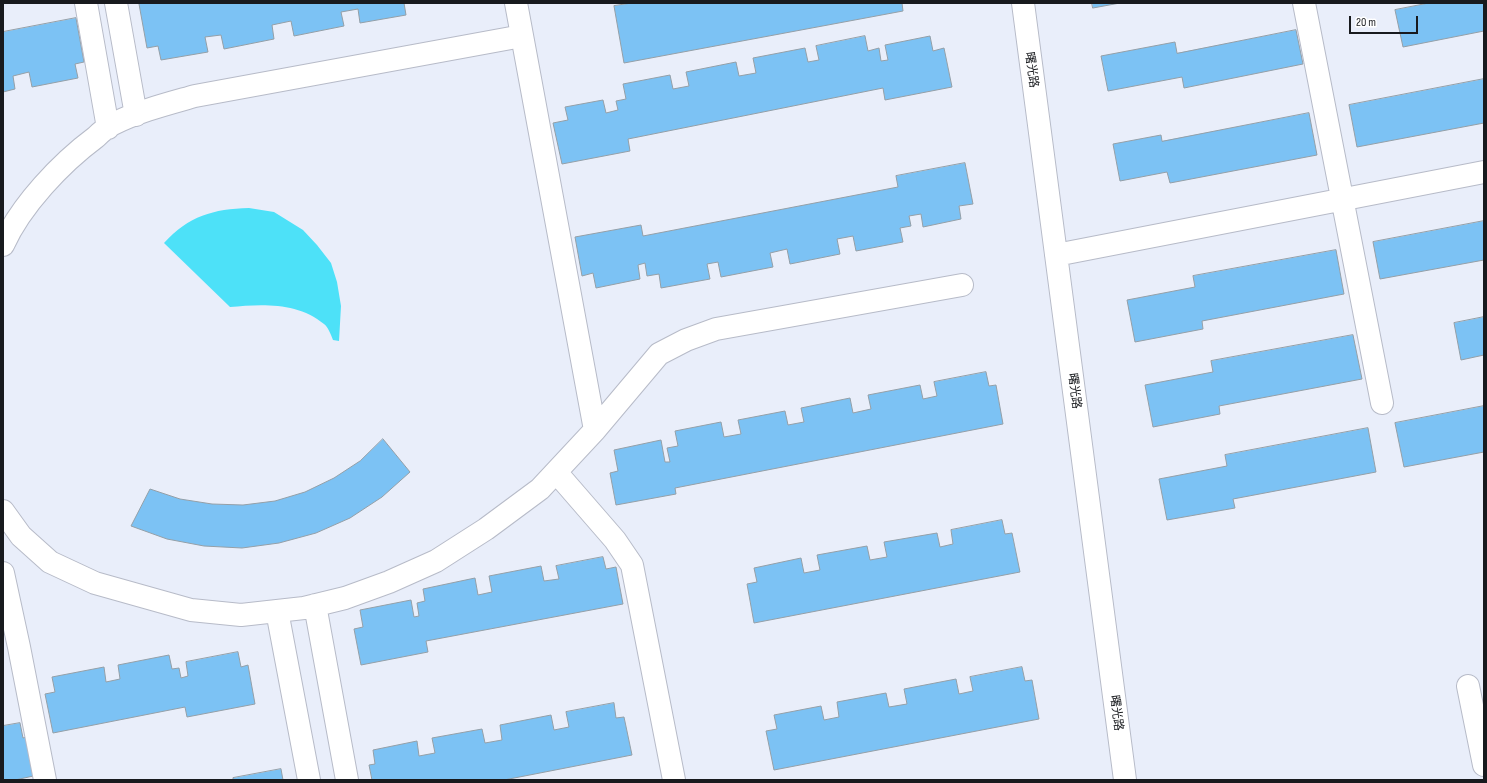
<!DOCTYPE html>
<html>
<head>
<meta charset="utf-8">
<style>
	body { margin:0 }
	#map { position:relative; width:1487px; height:783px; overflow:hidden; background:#e9eefa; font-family:"Sofia Sans Condensed",sans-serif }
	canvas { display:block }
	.frame { position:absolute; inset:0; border:4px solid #181a1e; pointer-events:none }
	.scale { position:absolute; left:1349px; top:16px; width:69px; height:18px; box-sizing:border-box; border:2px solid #181a1e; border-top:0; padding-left:5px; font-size:12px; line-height:14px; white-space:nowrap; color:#181a1e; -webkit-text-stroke:3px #fff; paint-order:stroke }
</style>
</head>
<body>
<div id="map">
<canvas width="1487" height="783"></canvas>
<div class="frame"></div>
<div class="scale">20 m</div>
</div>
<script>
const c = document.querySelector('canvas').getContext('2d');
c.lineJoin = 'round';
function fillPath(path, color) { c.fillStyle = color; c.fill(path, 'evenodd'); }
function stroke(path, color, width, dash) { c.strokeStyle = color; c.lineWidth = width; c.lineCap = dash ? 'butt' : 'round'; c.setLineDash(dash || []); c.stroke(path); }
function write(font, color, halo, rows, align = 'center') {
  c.font = font + ' "Sofia Sans Condensed","Noto Sans SC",sans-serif'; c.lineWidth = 3.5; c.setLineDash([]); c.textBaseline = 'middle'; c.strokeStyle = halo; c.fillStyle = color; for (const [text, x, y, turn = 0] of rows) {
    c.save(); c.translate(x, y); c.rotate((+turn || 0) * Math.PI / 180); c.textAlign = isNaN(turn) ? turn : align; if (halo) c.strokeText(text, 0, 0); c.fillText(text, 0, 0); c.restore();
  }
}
const water = new Path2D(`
	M 249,208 L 274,212 L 303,230 L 317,245 L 331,263 L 337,282 L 341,306 L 339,341 L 333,340 C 331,335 328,327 324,324 C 298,302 261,304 230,307 L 164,243 C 189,216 213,209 249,208 Z`);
const building = new Path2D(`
	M 145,3 L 404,3 L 406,15 L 360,23 L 358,9 L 341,12 L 344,26 L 294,36 L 291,21 L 272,25 L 274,39 L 224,49 L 221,35 L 205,37 L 208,52 L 161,60 L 158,46 L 147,48 L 139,4 Z
	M 632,3 L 902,3 L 903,11 L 624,63 L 614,6 Z
	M 1092,3 L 1120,3 L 1093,8 Z
	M 1429,3 L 1484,3 L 1484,31 L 1403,47 L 1395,10 Z
	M 76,18 L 84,62 L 75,64 L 78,78 L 32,87 L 29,72 L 13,76 L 15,89 L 3,92 L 3,32 Z
	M 1296,30 L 1303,64 L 1184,88 L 1182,77 L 1108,91 L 1101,56 L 1175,42 L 1177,53 Z
	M 865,36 L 868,51 L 879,48 L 881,61 L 888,60 L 885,45 L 930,36 L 933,51 L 944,48 L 952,87 L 885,100 L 883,88 L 628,139 L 630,151 L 562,164 L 553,123 L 568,120 L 565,107 L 603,100 L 606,113 L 618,110 L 616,101 L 626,99 L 623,84 L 670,75 L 673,89 L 689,86 L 686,72 L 736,62 L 739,76 L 756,73 L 753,58 L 805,48 L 808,62 L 819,60 L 816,46 Z
	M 1484,79 L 1484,123 L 1357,147 L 1349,105 Z
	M 1309,113 L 1317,155 L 1170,183 L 1167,172 L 1120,181 L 1113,144 L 1161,135 L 1162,141 Z
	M 965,163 L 973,204 L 959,206 L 961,219 L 923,227 L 921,214 L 909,216 L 911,226 L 900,228 L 903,242 L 856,251 L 853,236 L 837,239 L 840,254 L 790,264 L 787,249 L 770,253 L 773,267 L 721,277 L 718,262 L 707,264 L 710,279 L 661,288 L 659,274 L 647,276 L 645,263 L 638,265 L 640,279 L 596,288 L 593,273 L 582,276 L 575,237 L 641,225 L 643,236 L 898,187 L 896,176 Z
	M 1484,221 L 1484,260 L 1380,279 L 1373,242 Z
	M 1336,250 L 1344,294 L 1202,321 L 1203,329 L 1135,342 L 1127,300 L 1195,287 L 1193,276 Z
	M 1484,317 L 1484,355 L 1461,360 L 1454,323 Z
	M 1353,335 L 1362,379 L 1219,406 L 1220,414 L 1153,427 L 1145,385 L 1213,372 L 1211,361 Z
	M 986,372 L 989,386 L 996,385 L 1003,424 L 675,488 L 676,494 L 616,505 L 610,473 L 618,471 L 614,450 L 661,440 L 665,462 L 670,462 L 667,448 L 678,446 L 675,431 L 721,422 L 724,437 L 741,434 L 738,420 L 785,411 L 788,425 L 804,422 L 801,408 L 850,398 L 853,413 L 871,409 L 868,395 L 920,385 L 923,399 L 937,396 L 934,382 Z
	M 1484,406 L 1484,452 L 1404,467 L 1395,423 Z
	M 1368,428 L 1376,472 L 1233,499 L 1235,508 L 1167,520 L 1159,479 L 1227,466 L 1225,455 Z
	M 383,439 L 410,472 L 382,497 L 350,518 L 316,533 L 279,543 L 242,548 L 204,546 L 167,539 L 131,526 L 150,489 L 180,499 L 212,504 L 243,505 L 275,501 L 305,492 L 334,478 L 360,461 Z
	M 1002,520 L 1005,534 L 1012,533 L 1020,572 L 754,623 L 747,584 L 757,582 L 754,568 L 801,558 L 804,573 L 820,570 L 817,555 L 867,546 L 870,560 L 887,557 L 884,542 L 937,533 L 940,547 L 953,544 L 951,530 Z
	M 603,557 L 606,569 L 616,567 L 623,604 L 426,641 L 428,652 L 361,665 L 354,629 L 363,627 L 360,610 L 411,600 L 414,617 L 419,616 L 417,603 L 425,601 L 423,589 L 475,578 L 478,595 L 492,592 L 489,576 L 541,566 L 544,581 L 559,579 L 556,566 Z
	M 238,652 L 241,667 L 248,665 L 255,704 L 187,717 L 185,707 L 53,733 L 45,694 L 55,692 L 52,677 L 104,667 L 106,682 L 120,679 L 118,665 L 169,655 L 172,669 L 179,668 L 181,678 L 188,676 L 186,662 Z
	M 1022,667 L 1025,681 L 1032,680 L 1039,719 L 774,770 L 766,731 L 777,729 L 774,715 L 821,706 L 824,720 L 839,717 L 837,702 L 886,693 L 889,707 L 907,704 L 904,689 L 956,679 L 959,694 L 973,691 L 970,677 Z
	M 614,703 L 616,718 L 624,717 L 632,755 L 504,780 L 372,780 L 369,765 L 375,764 L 373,750 L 417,741 L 419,756 L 435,753 L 432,738 L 482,729 L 485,743 L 502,740 L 500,725 L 551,715 L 554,730 L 569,727 L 566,712 Z
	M 20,723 L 23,738 L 30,736 L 38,775 L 15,780 L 3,780 L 3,726 Z
	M 281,769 L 283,780 L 233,780 L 233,778 Z`);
const minor = new Path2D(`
	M 86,3 L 108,128
	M 116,3 L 136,115
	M 516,3 L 595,430
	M 1023,3 L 1125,780
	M 1304,3 L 1382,403
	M 3,245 C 21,205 61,163 96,137 C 101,132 107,127 113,124 C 139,111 167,104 195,96 L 522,36
	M 1056,255 L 1484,172
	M 556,472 L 615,540 L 632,565 L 674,780
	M 3,511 L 21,536 L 50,562 L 95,583 L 191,610 L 241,615 L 304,608 L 345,598 L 389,582 L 436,561 L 486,529 L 540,489 L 595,430 L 659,354 L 686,340 L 716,329 L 962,285
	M 3,573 L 19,647 L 45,780
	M 315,605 L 347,780
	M 277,611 L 309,780
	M 1468,686 L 1484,765`);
const streetNames = [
	["曙光路",1031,70,82],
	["曙光路",1074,391,83],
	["曙光路",1116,713,83]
];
fillPath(water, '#4de1f8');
fillPath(building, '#7cc2f4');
stroke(building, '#949fa7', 1);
stroke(minor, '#b7bbc8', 24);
stroke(minor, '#fff', 22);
write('12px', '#181a1e', '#fff', streetNames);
</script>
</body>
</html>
